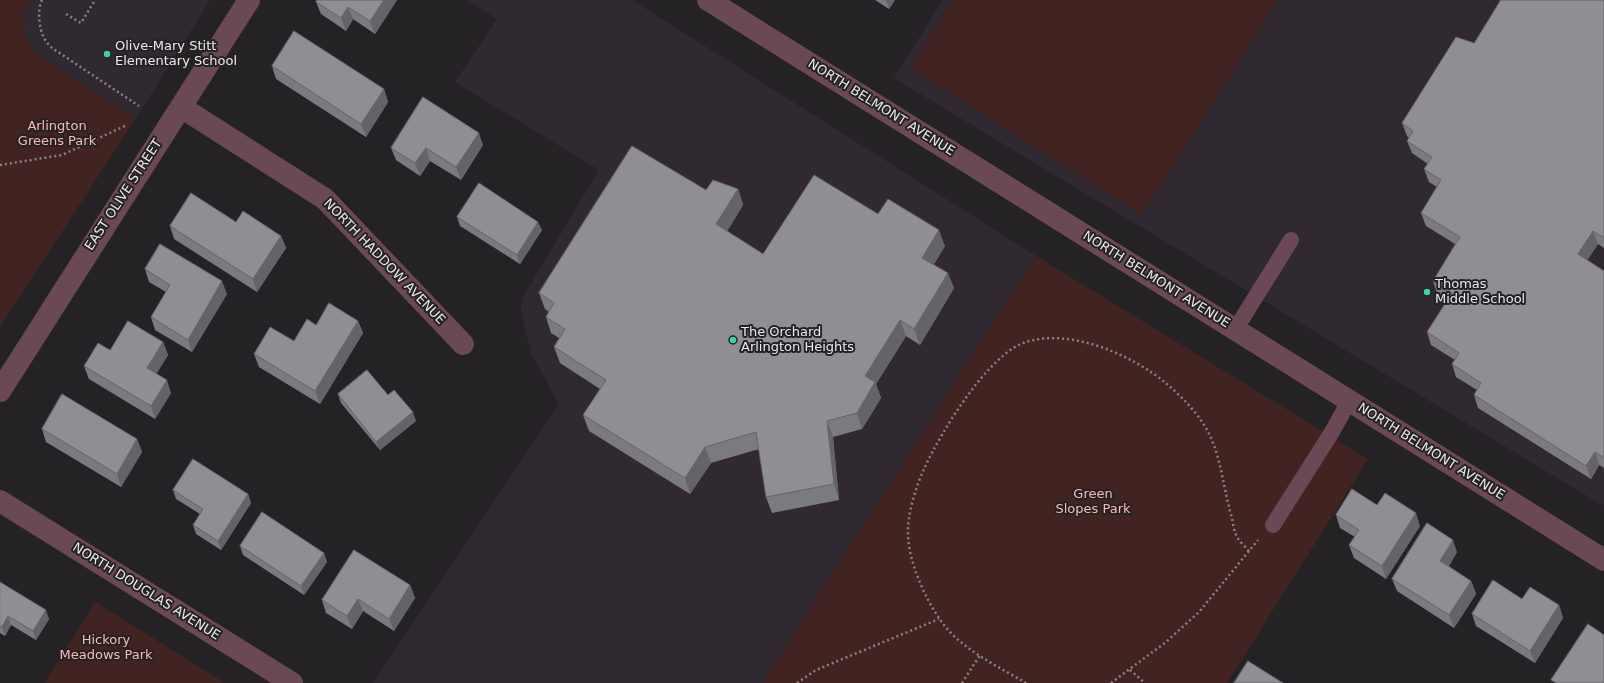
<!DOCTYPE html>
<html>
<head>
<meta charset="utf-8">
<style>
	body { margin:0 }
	canvas { display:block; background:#252225 }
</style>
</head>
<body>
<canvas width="1604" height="683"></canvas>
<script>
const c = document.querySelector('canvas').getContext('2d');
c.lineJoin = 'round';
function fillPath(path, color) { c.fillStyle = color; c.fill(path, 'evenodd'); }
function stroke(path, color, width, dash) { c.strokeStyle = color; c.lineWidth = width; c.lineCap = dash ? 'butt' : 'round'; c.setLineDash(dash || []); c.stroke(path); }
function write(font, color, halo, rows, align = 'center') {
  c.font = font + ' "DejaVu Sans",sans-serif'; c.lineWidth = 4; c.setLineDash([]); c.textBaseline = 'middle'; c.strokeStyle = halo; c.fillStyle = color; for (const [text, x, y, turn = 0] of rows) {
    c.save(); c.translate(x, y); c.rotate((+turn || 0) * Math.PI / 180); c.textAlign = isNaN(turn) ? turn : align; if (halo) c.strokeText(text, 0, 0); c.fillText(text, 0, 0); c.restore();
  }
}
const built = new Path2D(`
	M 31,0 L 210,0 L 136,118 L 43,59 L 32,48 L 25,36 L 24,12 Z
	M 468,0 L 632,0 L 1036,256 L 762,683 L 373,683 L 559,404 L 531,353 L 521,313 L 522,299 L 599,170 L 455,82 L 497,19 Z
	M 943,0 L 1604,0 L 1604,506 L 894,78 Z`);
const green = new Path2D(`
	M 0,0 L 31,0 L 24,12 L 25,36 L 32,48 L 43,59 L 136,118 L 0,327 Z
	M 953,0 L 1278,0 L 1142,215 L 910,68 Z
	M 1036,256 L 1368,459 L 1227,683 L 762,683 Z
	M 95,602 L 225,683 L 45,683 Z`);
const path = new Path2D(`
	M 42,0 C 37,10 39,28 44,38 C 46,42 49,45 52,48 L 139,106
	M 66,14 L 81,23 L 95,0
	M 0,165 L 62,155 L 127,125
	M 1130,670 L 1145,683
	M 797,683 L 816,670 L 939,619
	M 962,683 L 980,655
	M 1026,683 C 996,665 958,648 939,618 C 924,596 909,562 908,535 C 907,514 916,486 925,467 C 941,432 989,353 1026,342 C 1072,328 1132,355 1167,384 C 1184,399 1202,417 1211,438 C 1222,463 1224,492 1232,518 C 1233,524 1234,531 1237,537 C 1240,542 1246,547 1249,552
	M 1111,683 L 1166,642 L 1199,612 L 1258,540`);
const lane = new Path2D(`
	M 1235,330 L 1291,240
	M 1273,525 L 1332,432 L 1349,401`);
const street = new Path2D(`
	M 708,0 L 1604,560
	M 181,107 L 325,199 L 463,344
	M 0,391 L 249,0
	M 0,501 L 292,683`);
const wall = new Path2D(`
	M 397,0 L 375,34 L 353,19 L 346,31 L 321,14 L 316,2 Z
	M 875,0 L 895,0 L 889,9 Z
	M 1604,0 L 1604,248 L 1598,244 L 1587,260 L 1604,271 L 1604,468 L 1599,465 L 1591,479 L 1478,408 L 1474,395 L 1477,390 L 1456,377 L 1452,364 L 1455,360 L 1431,345 L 1427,332 L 1447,300 L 1437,293 L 1433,281 L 1455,244 L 1426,226 L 1421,213 L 1437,187 L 1429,182 L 1424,169 L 1428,164 L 1412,153 L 1407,141 L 1409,138 L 1407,136 L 1402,123 L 1474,43 Z
	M 272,66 L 384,89 L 388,102 L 366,137 L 276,79 Z
	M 483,145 L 461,180 L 430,161 L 420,176 L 396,160 L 391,148 Z
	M 738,189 L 743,205 L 727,231 L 763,254 L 878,214 L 945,246 L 934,264 L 954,288 L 920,345 L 906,336 L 876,384 L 881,398 L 862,429 L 833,437 L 839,500 L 772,513 L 766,497 L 759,449 L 711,463 L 690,494 L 589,431 L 583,415 L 600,389 L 560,363 L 554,347 L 559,338 L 551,333 L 546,317 L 549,312 L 545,309 L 539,293 L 706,190 Z
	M 457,217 L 542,230 L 520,264 L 460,226 Z
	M 236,222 L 281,236 L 286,248 L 257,292 L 174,239 L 170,226 Z
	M 145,269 L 227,294 L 192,352 L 155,330 L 151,317 L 166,292 L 149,282 Z
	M 358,321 L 363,333 L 320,404 L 259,367 L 254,354 L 294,341 L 316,325 Z
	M 163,342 L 168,355 L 156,374 L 171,393 L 155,419 L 89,379 L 84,366 L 110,350 Z
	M 338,394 L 388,395 L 416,421 L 380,450 L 341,403 Z
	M 42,429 L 137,439 L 142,452 L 121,487 L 46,442 Z
	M 173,490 L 248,494 L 251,503 L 221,550 L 196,534 L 193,525 L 200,514 L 176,499 Z
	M 1377,505 L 1420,526 L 1386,579 L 1354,558 L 1349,545 L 1355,537 L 1340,528 L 1336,515 Z
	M 240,546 L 324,553 L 327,562 L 304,595 L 243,555 Z
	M 1457,552 L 1449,566 L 1471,581 L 1476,594 L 1454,628 L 1397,591 L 1392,579 Z
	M 0,582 L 49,619 L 36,640 L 11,625 L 5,636 L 0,633 Z
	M 410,585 L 415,598 L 394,631 L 363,611 L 352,629 L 326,613 L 322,600 Z
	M 1522,599 L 1559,605 L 1563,618 L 1535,663 L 1476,626 L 1472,614 Z`);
const shadedWall = new Path2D(`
	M 384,0 L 397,0 L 375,34 L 370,21 Z
	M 886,0 L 895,0 L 889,9 Z
	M 348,7 L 353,19 L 346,31 L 341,18 Z
	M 384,89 L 388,102 L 366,137 L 361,124 Z
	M 479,133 L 483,145 L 461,180 L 456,167 Z
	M 426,148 L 430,161 L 420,176 L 415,163 Z
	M 738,189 L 743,205 L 722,240 L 716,224 Z
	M 538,222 L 542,230 L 520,264 L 517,255 Z
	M 939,230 L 945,246 L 928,274 L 922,258 Z
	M 1593,231 L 1598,244 L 1583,267 L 1578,254 Z
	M 281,236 L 286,248 L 257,292 L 253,279 Z
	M 948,273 L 954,288 L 920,345 L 914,329 Z
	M 222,281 L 227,294 L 192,352 L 188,340 Z
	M 900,320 L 906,336 L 876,384 L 881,398 L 862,429 L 857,413 L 865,376 Z
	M 358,321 L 363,333 L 320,404 L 315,391 Z
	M 163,342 L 168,355 L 152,381 L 147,368 Z
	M 167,380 L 171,393 L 155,419 L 151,406 Z
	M 413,412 L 416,421 L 380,450 L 376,442 Z
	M 827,421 L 833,437 L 839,500 L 834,484 Z
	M 137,439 L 142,452 L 121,487 L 117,474 Z
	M 705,447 L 711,463 L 690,494 L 685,478 Z
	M 1595,452 L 1599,465 L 1591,479 L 1586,466 Z
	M 248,494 L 251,503 L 221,550 L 218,541 Z
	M 1416,513 L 1420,526 L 1386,579 L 1382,566 Z
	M 1453,540 L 1457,552 L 1444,573 L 1440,561 Z
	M 324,553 L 327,562 L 304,595 L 301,586 Z
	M 1471,581 L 1476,594 L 1454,628 L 1449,615 Z
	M 410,585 L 415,598 L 394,631 L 389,619 Z
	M 358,599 L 363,611 L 352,629 L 347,616 Z
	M 1559,605 L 1563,618 L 1535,663 L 1530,651 Z
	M 46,610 L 49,619 L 36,640 L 33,631 Z
	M 8,616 L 11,625 L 5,636 L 2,627 Z`);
const building = new Path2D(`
	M 317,0 L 384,0 L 370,21 L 348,7 L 341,18 L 316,2 Z
	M 1501,0 L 1604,0 L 1604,238 L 1593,231 L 1578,254 L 1604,271 L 1604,458 L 1595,452 L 1586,466 L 1474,395 L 1481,383 L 1452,364 L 1459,353 L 1427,332 L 1452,293 L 1433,281 L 1460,237 L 1421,213 L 1441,180 L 1424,169 L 1432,157 L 1407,141 L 1413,131 L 1402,123 L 1456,37 L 1474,43 Z
	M 294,31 L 384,89 L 361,124 L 272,66 Z
	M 423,97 L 479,133 L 456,167 L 426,148 L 415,163 L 391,148 Z
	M 632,146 L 706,190 L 713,180 L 738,189 L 716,224 L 763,254 L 814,175 L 878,214 L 888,199 L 939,230 L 922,258 L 948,273 L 914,329 L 900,320 L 865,376 L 875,382 L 857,413 L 827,421 L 834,484 L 766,497 L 756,432 L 705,447 L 685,478 L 583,415 L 606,380 L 554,347 L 565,329 L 546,317 L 554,303 L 539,293 Z
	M 479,183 L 538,222 L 517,255 L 457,217 Z
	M 191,193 L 236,222 L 243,211 L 281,236 L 253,279 L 170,226 Z
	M 160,244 L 222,281 L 188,340 L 151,317 L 170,285 L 145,269 Z
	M 329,303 L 358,321 L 315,391 L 254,354 L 270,327 L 294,341 L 307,319 L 316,325 Z
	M 128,321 L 163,342 L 147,368 L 167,380 L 151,406 L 84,366 L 98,343 L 110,350 Z
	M 367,370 L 388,395 L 394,390 L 413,412 L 376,442 L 338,394 Z
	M 62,394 L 137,439 L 117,474 L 42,429 Z
	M 193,459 L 248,494 L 218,541 L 193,525 L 203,509 L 173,490 Z
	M 1352,489 L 1377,505 L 1385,493 L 1416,513 L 1382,566 L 1349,545 L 1359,530 L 1336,515 Z
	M 262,512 L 324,553 L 301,586 L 240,546 Z
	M 1427,523 L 1453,540 L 1440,561 L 1471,581 L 1449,615 L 1392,579 Z
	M 354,550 L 410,585 L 389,619 L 358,599 L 347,616 L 322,600 Z
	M 1493,580 L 1522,599 L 1530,587 L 1559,605 L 1530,651 L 1472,614 Z
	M 0,582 L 46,610 L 33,631 L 8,616 L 2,627 L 0,626 Z
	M 1588,624 L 1604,635 L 1604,683 L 1556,683 L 1551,680 Z
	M 1248,661 L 1283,683 L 1234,683 Z`);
const markers = [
	[107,54,4,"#3ad4a5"],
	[1427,292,4,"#3ad4a5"],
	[733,340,4,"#3ad4a5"]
];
const poiNames = [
	["Olive-Mary Stitt",115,47],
	["Elementary School",115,62],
	["Thomas",1435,285],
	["Middle School",1435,300],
	["The Orchard",741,333],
	["Arlington Heights",741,348]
];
const streetNames = [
	["NORTH BELMONT AVENUE",881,108,32],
	["EAST OLIVE STREET",124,195,-57],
	["NORTH HADDOW AVENUE",384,262,46],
	["NORTH BELMONT AVENUE",1156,280,32],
	["NORTH BELMONT AVENUE",1431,452,32],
	["NORTH DOUGLAS AVENUE",146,592,32]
];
const parkNames = [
	["Arlington",57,127],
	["Greens Park",57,142],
	["Green",1093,495],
	["Slopes Park",1093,510],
	["Hickory",106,641],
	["Meadows Park",106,656]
];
fillPath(built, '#312931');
fillPath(green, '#412421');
stroke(path, '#868386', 2.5, [2, 3]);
stroke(lane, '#6a4855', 16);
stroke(street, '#6a4855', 22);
fillPath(wall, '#7b7a7f');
fillPath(shadedWall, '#646368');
fillPath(building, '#8f8e94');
stroke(building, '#646368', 1);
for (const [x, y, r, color] of markers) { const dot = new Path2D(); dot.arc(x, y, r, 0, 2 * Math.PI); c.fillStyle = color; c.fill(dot); stroke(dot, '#252225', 1.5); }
write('13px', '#ebe9eb', '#252225', poiNames, 'left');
write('13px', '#ebe9eb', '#252225', streetNames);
write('13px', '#feb8b0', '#252225', parkNames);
</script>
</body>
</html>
